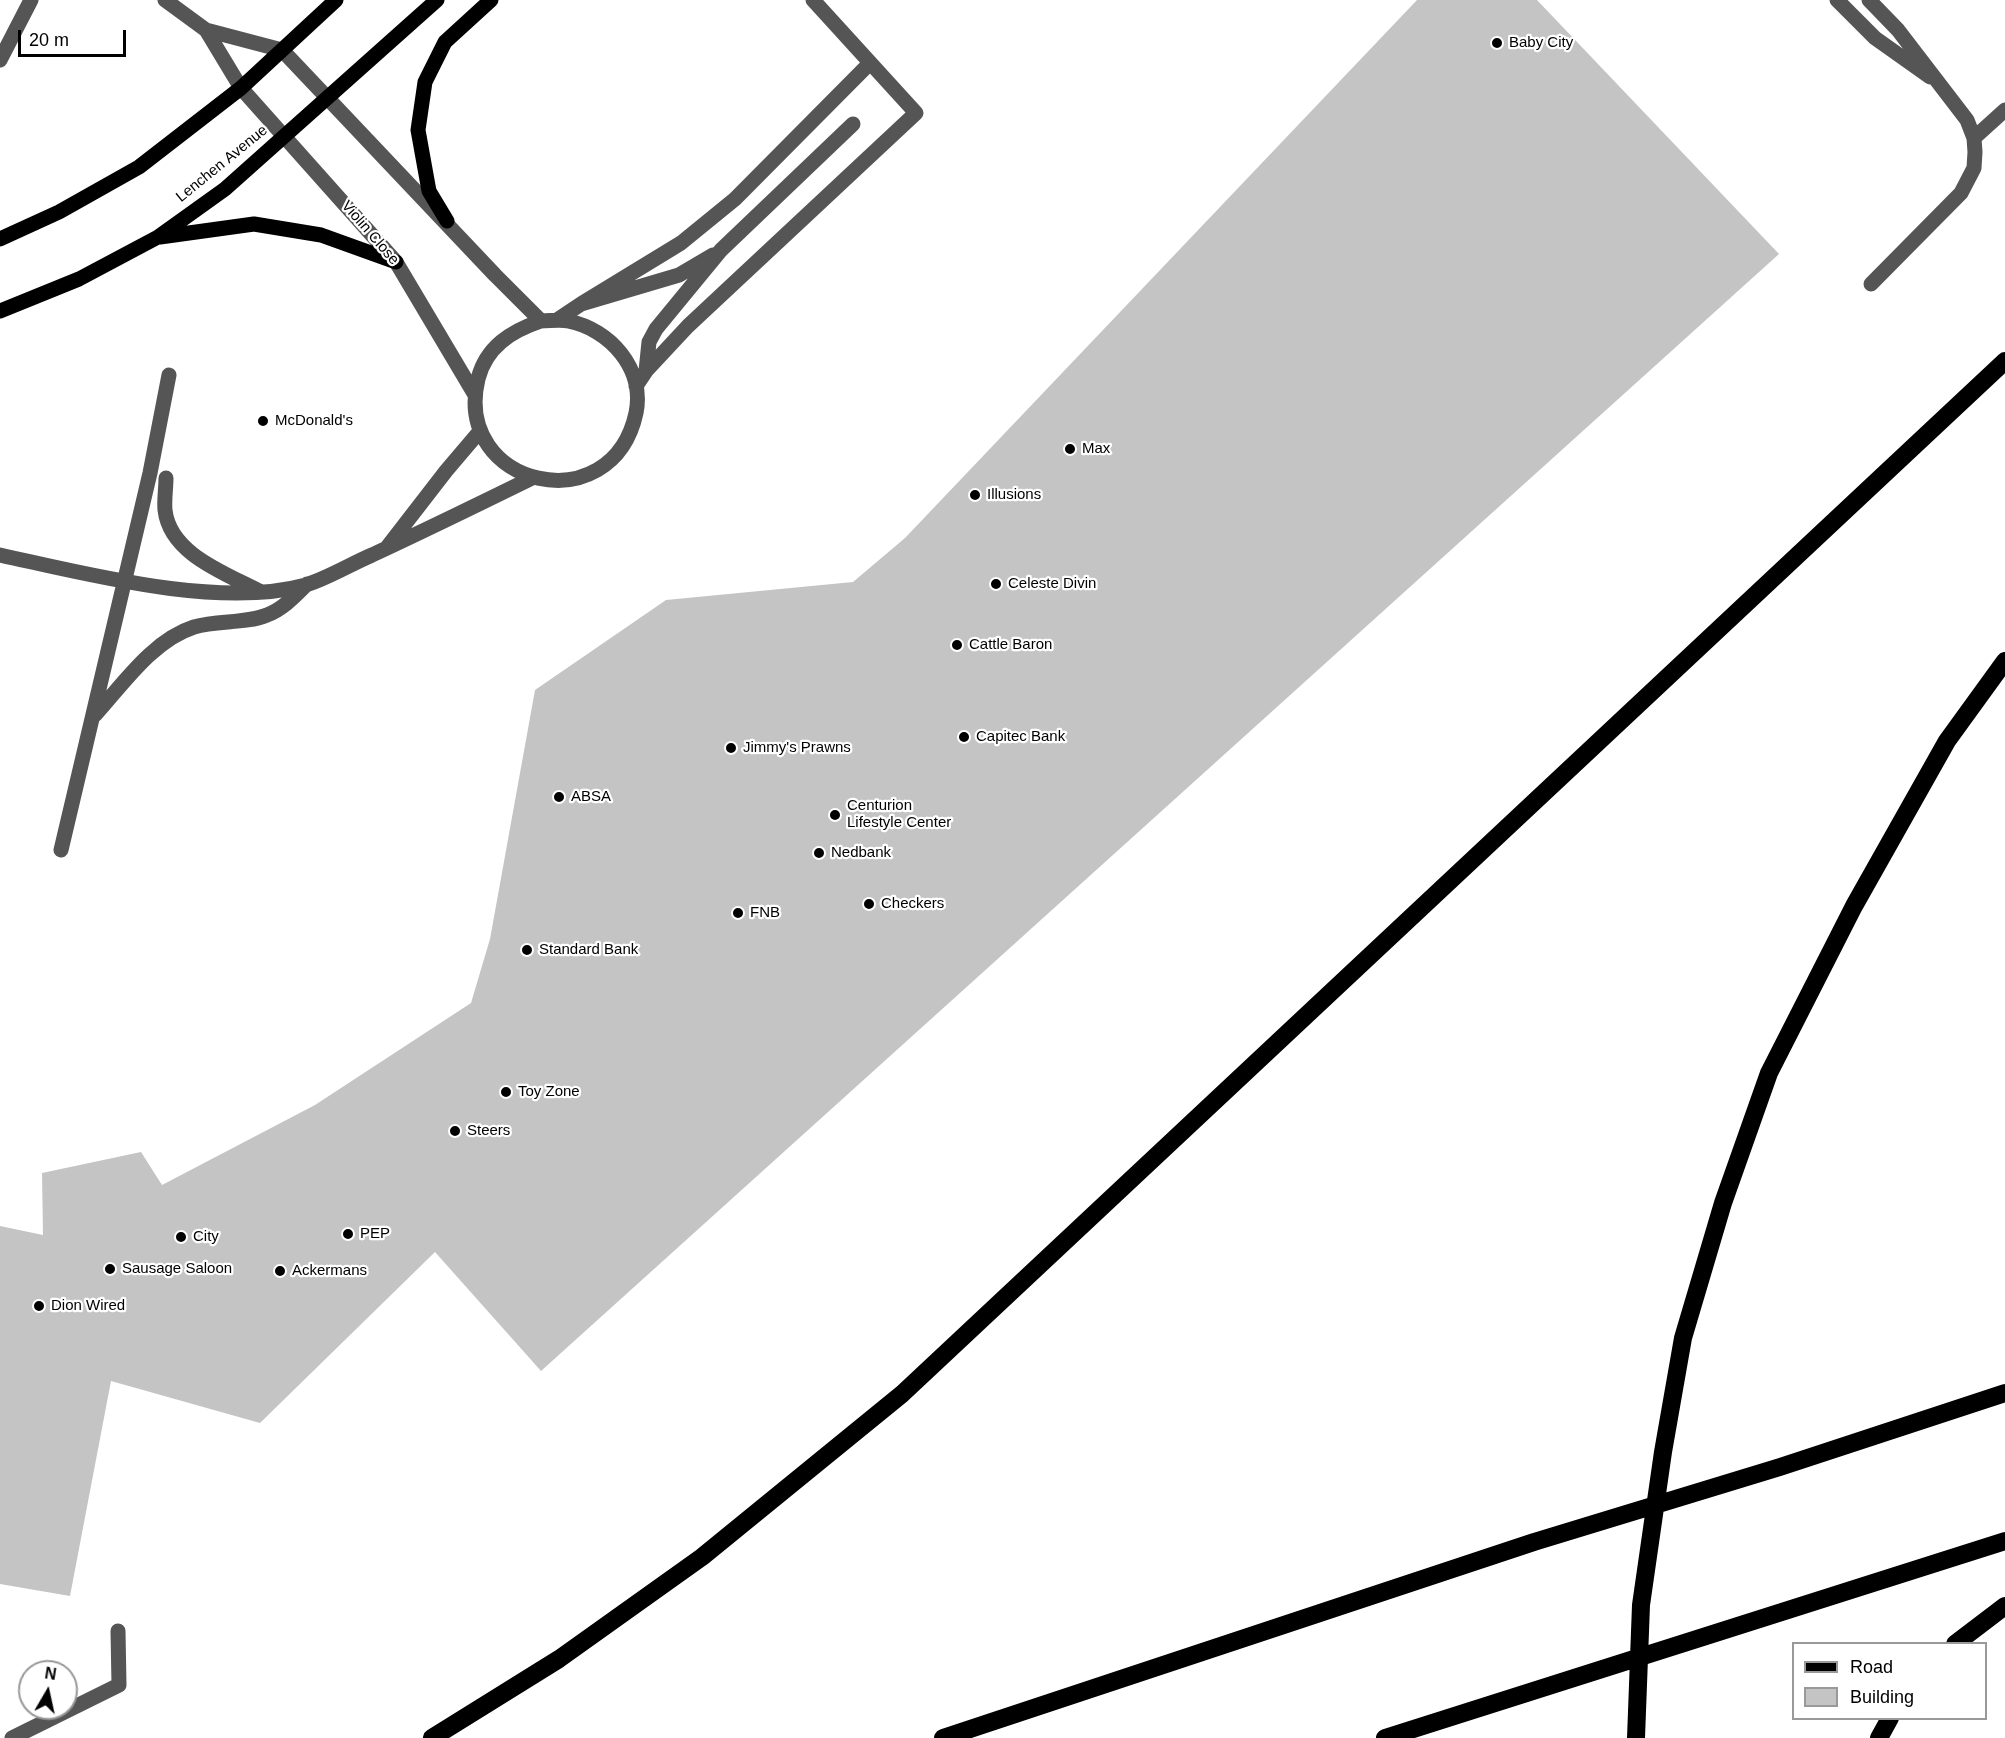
<!DOCTYPE html>
<html>
<head>
<meta charset="utf-8">
<style>
	body { margin:0 }
	#map { position:relative; width:2005px; height:1738px; overflow:hidden; background:#fff; font-family:Helvetica,sans-serif }
	canvas { display:block }
	.legend { position:absolute; left:1792px; top:1642px; width:195px; height:78px; box-sizing:border-box; background:#fff; border:2px solid #999; margin:0; padding:8px 10px; list-style:none; font-size:18px; color:#000 }
	.legend li { display:flex; align-items:center; gap:12px; height:30px }
	.legend b { width:30px; border:2px solid #999 }
	.north { position:absolute; left:18px; top:1660px; width:60px; height:60px; box-sizing:border-box; background:#fff; border:2px solid #999; border-radius:50%; rotate:9deg; font-size:16px; font-weight:700; line-height:24px; text-align:center; color:#000 }
	.north::after { content:''; display:block; margin:auto; width:21px; height:27px; background:#000; clip-path:polygon(50% 0,100% 100%,50% 72%,0 100%) }
	.scale { position:absolute; left:18px; top:30px; width:108px; height:27px; box-sizing:border-box; border:3px solid #000; border-top:0; padding-left:8px; font-size:18px; line-height:21px; white-space:nowrap; color:#000; -webkit-text-stroke:4px #fff; paint-order:stroke }
</style>
</head>
<body>
<div id="map">
<canvas width="2005" height="1738"></canvas>
<ul class="legend">
<li><b style="height:8px;background:#000"></b>Road</li>
<li><b style="height:16px;background:#c4c4c4"></b>Building</li>
</ul>
<div class="north">N</div>
<div class="scale">20 m</div>
</div>
<script>
const c = document.querySelector('canvas').getContext('2d');
c.lineJoin = 'round';
function fillPath(path, color) { c.fillStyle = color; c.fill(path, 'evenodd'); }
function stroke(path, color, width, dash) { c.strokeStyle = color; c.lineWidth = width; c.lineCap = dash ? 'butt' : 'round'; c.setLineDash(dash || []); c.stroke(path); }
function write(font, color, halo, rows, align = 'center') {
  c.font = font + ' Helvetica,sans-serif'; c.lineWidth = 4.5; c.setLineDash([]); c.textBaseline = 'middle'; c.strokeStyle = halo; c.fillStyle = color; for (const [text, x, y, turn = 0] of rows) {
    c.save(); c.translate(x, y); c.rotate((+turn || 0) * Math.PI / 180); c.textAlign = isNaN(turn) ? turn : align; if (halo) c.strokeText(text, 0, 0); c.fillText(text, 0, 0); c.restore();
  }
}
const building = new Path2D(`
	M 1417,0 L 1537,0 L 1779,254 L 541,1371 L 435,1252 L 260,1423 L 111,1381 L 70,1596 L 0,1584 L 0,1226 L 43,1235 L 42,1173 L 141,1152 L 162,1185 L 315,1105 L 471,1003 L 490,939 L 535,690 L 666,600 L 853,582 L 905,538 Z`);
const minor = new Path2D(`
	M 165,0 L 206,30 L 282,50 L 495,275 L 541,321 C 550,321 560,319 568,321 C 610,329 645,369 636,413 C 612,524 452,487 478,379 C 486,347 511,331 541,321
	M 1837,0 L 1875,38 L 1930,77
	M 1869,0 L 1898,30 L 1967,120 L 1974,138 L 1975,152 L 1974,168 L 1961,193 L 1871,284
	M 206,30 L 241,88 L 396,262 L 475,395
	M 0,60 L 31,0
	M 1974,138 L 2005,110
	M 581,304 L 681,243 L 735,199 L 870,63
	M 557,320 L 581,304 L 679,275 L 713,255
	M 646,371 L 649,342 L 656,329 L 721,250 L 853,124
	M 636,386 L 646,371 L 688,326 L 916,113 L 813,0
	M 166,478 C 166,488 164,500 165,510 C 170,554 225,573 259,591
	M 388,546 L 446,471 L 480,431
	M 0,555 C 87,574 219,609 306,585 C 328,578 351,564 372,555 C 426,530 479,504 532,478
	M 95,715 C 123,684 153,640 194,627 C 218,620 245,624 267,615 C 283,609 295,596 307,584
	M 61,850 L 150,473 L 169,375
	M 12,1738 L 119,1685 L 118,1631`);
const major = new Path2D(`
	M 447,221 L 429,191 L 418,130 L 425,82 L 445,42 L 491,0
	M 160,237 L 254,224 L 321,235 L 396,262
	M 0,239 L 59,212 L 139,167 L 241,88 L 336,0
	M 0,311 L 79,279 L 158,237 L 225,189 L 437,0`);
const highway = new Path2D(`
	M 1955,1644 L 2005,1606
	M 432,1738 L 559,1659 L 702,1557 L 902,1394 L 2005,361
	M 943,1738 L 1534,1542 L 1780,1467 L 2005,1393
	M 1385,1738 L 2005,1541
	M 1636,1738 L 1641,1605 L 1663,1452 L 1683,1338 L 1723,1203 L 1769,1073 L 1854,906 L 1947,741 L 2005,661
	M 1879,1738 L 1890,1718`);
const markers = [
	[1497,43,6,"#000"],
	[263,421,6,"#000"],
	[1070,449,6,"#000"],
	[975,495,6,"#000"],
	[996,584,6,"#000"],
	[957,645,6,"#000"],
	[964,737,6,"#000"],
	[731,748,6,"#000"],
	[559,797,6,"#000"],
	[835,815,6,"#000"],
	[819,853,6,"#000"],
	[869,904,6,"#000"],
	[738,913,6,"#000"],
	[527,950,6,"#000"],
	[506,1092,6,"#000"],
	[455,1131,6,"#000"],
	[348,1234,6,"#000"],
	[181,1237,6,"#000"],
	[110,1269,6,"#000"],
	[280,1271,6,"#000"],
	[39,1306,6,"#000"]
];
const poiNames = [
	["Baby City",1509,43],
	["McDonald's",275,421],
	["Max",1082,449],
	["Illusions",987,495],
	["Celeste Divin",1008,584],
	["Cattle Baron",969,645],
	["Capitec Bank",976,737],
	["Jimmy's Prawns",743,748],
	["ABSA",571,797],
	["Centurion",847,806],
	["Lifestyle Center",847,823],
	["Nedbank",831,853],
	["Checkers",881,904],
	["FNB",750,913],
	["Standard Bank",539,950],
	["Toy Zone",518,1092],
	["Steers",467,1131],
	["PEP",360,1234],
	["City",193,1237],
	["Sausage Saloon",122,1269],
	["Ackermans",292,1271],
	["Dion Wired",51,1306]
];
const streetNames = [
	["Lenchen Avenue",222,164,-39],
	["Violin Close",370,233,49]
];
fillPath(building, '#c4c4c4');
stroke(minor, '#555', 15);
stroke(major, '#000', 15);
stroke(highway, '#000', 18);
for (const [x, y, r, color] of markers) { const dot = new Path2D(); dot.arc(x, y, r, 0, 2 * Math.PI); c.fillStyle = color; c.fill(dot); stroke(dot, '#fff', 2); }
write('15px', '#000', '#fff', poiNames, 'left');
write('15px', '#000', '#fff', streetNames);
</script>
</body>
</html>
